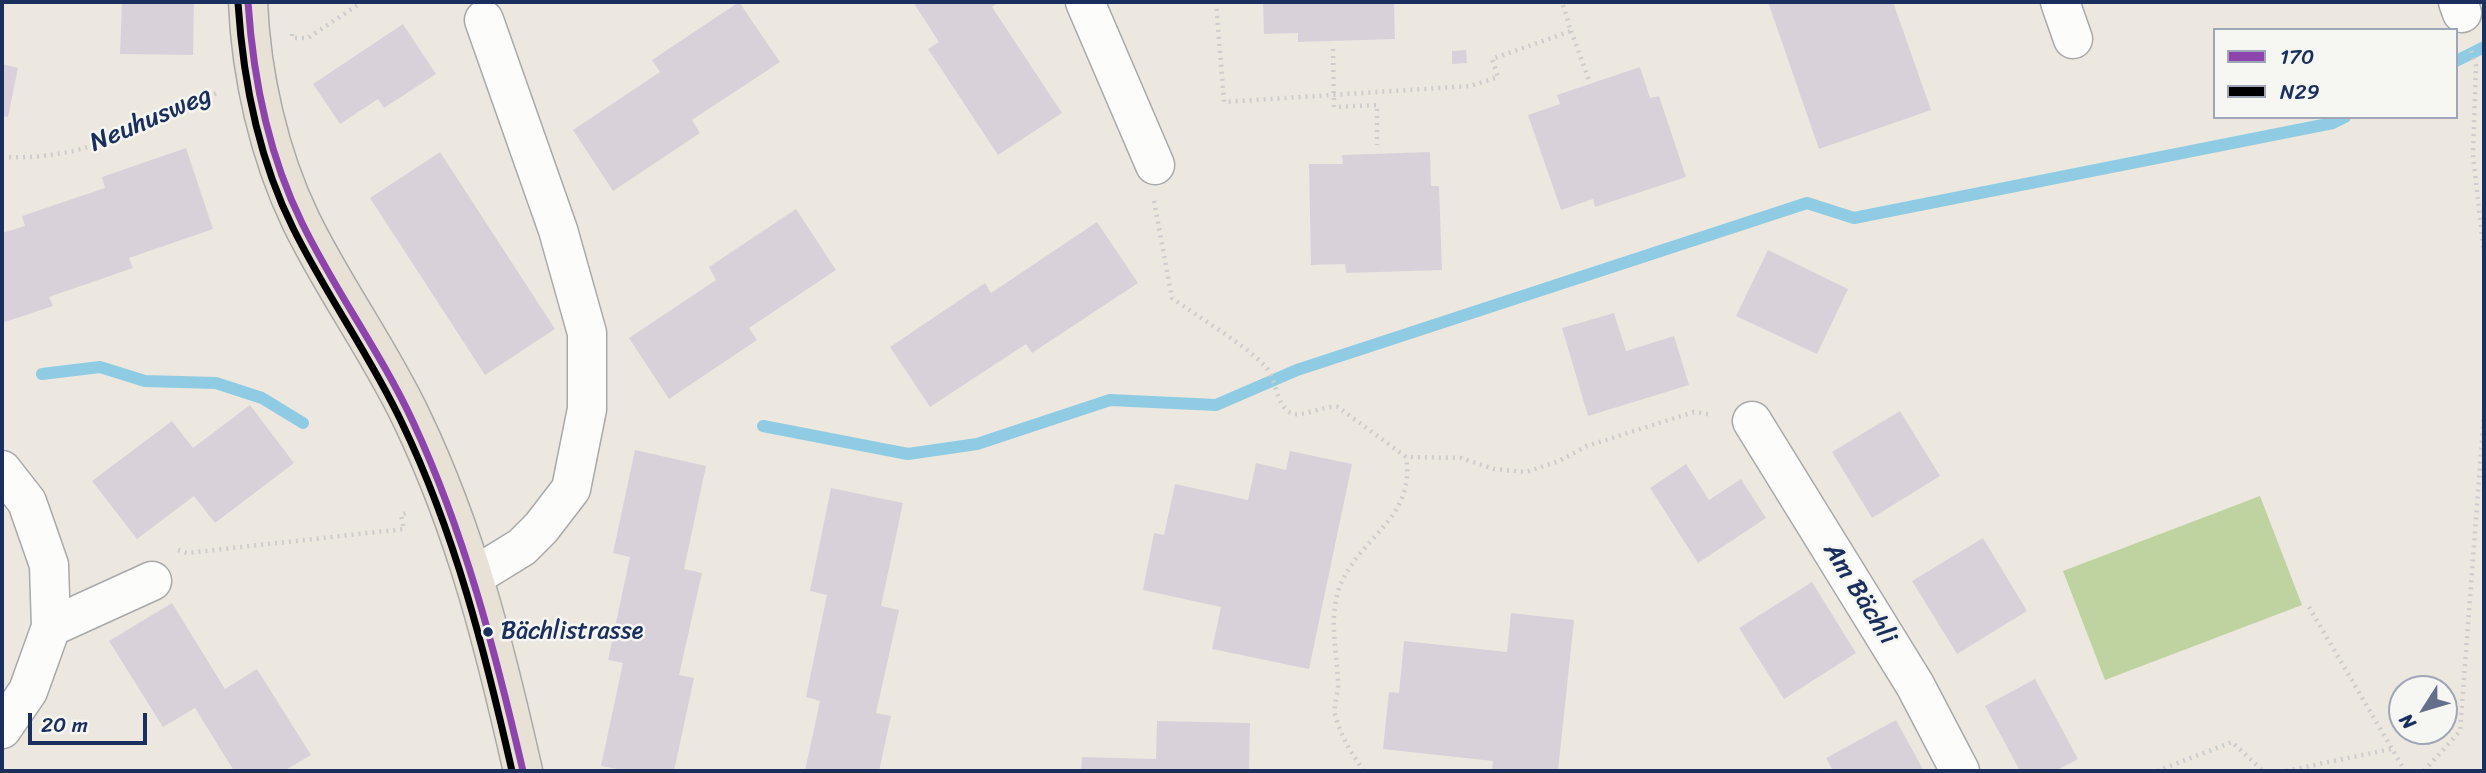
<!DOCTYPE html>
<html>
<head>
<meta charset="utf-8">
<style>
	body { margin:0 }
	#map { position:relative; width:2486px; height:773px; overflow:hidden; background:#ece8df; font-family:Sriracha,sans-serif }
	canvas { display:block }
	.frame { position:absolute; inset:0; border:4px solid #1b2f5e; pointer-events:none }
	.legend { position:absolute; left:2213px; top:28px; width:245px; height:91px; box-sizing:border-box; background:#f6f6f2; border:2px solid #9ea6b7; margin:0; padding:9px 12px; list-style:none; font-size:21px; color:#1b2f5e }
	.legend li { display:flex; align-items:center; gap:14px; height:35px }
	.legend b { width:35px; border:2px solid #9ea6b7 }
	.north { position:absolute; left:2388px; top:675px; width:70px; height:70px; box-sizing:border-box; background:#f6f6f2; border:2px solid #9ea6b7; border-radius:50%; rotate:233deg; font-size:19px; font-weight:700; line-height:28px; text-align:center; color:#1b2f5e }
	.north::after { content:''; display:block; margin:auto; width:24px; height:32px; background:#64708b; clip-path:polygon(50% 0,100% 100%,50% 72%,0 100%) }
	.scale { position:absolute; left:28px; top:713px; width:119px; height:32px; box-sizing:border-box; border:4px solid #1b2f5e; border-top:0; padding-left:9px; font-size:21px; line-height:24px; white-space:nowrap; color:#1b2f5e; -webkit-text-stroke:5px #f6f6f2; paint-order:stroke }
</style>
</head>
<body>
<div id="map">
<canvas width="2486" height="773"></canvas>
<div class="frame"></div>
<ul class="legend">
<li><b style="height:9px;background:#8e44ad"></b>170</li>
<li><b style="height:9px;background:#000"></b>N29</li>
</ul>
<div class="north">N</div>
<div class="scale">20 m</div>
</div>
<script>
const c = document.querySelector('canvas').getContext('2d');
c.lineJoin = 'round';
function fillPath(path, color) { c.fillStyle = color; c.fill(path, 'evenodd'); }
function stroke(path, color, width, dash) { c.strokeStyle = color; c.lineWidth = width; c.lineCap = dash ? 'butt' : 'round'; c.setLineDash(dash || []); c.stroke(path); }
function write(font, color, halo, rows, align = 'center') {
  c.font = font + ' Sriracha,sans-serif'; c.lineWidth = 5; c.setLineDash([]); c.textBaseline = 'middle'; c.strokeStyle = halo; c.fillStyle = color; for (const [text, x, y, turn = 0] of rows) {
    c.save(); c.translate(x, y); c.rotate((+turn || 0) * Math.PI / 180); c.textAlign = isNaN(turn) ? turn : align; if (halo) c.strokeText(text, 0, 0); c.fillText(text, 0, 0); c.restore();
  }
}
const green = new Path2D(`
	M 2260,496 L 2302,605 L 2105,680 L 2063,571 Z`);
const stream = new Path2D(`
	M 2456,61 L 2484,47
	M 42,374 L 100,367 L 145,381 L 216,383 L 262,398 L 303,423
	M 763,426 L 908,454 L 977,444 L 1110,400 L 1216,405 L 1297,370 L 1807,203 L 1854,218 L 2333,123 L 2345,117`);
const building = new Path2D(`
	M 122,2 L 194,2 L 193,55 L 120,54 Z
	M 739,2 L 780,62 L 692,120 L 700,133 L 613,191 L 573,130 L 660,72 L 652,60 Z
	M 913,2 L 999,2 L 992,7 L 1062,113 L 998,155 L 928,49 L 939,42 Z
	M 1263,2 L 1394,2 L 1395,39 L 1298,42 L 1298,33 L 1264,34 Z
	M 1768,2 L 1893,2 L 1931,110 L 1819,149 Z
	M 403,24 L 436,74 L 384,108 L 378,99 L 340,124 L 313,84 Z
	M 1466,50 L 1467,63 L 1452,64 L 1452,51 Z
	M 2,64 L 18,68 L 8,117 L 2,116 Z
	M 1640,67 L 1650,98 L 1659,96 L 1686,177 L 1595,207 L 1593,199 L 1561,210 L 1528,115 L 1560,104 L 1557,95 Z
	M 186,148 L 213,229 L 129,258 L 133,268 L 49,297 L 53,306 L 2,323 L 2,233 L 25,226 L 22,216 L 105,188 L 102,177 Z
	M 440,152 L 555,329 L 485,375 L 370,198 Z
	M 1430,152 L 1431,186 L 1439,186 L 1442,270 L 1346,273 L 1345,264 L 1311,265 L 1309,164 L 1343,164 L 1342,155 Z
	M 796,209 L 836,270 L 749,328 L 757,340 L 669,399 L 629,338 L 716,280 L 709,267 Z
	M 1097,222 L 1138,283 L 1032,353 L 1026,344 L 930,407 L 890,347 L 985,283 L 991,293 Z
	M 1768,250 L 1848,289 L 1817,354 L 1736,316 Z
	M 1614,313 L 1626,351 L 1674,336 L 1689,385 L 1588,416 L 1562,328 Z
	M 250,405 L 294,463 L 215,523 L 194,496 L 137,539 L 92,481 L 172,421 L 193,448 Z
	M 1900,411 L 1940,476 L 1872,518 L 1832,452 Z
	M 635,450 L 706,466 L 684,569 L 702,573 L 679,675 L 694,678 L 674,771 L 627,771 L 601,766 L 623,663 L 608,660 L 630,557 L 613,553 Z
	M 1290,451 L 1352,464 L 1309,669 L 1212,649 L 1221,607 L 1143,590 L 1154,533 L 1164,535 L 1175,484 L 1248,500 L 1256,463 L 1286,470 Z
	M 1686,464 L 1709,500 L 1741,479 L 1766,518 L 1698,563 L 1650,488 Z
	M 831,488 L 903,503 L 881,606 L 899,610 L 876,713 L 891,716 L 879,771 L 805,771 L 820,701 L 806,697 L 827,595 L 810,591 Z
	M 1983,538 L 2027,611 L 1957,654 L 1912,581 Z
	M 1812,582 L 1856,653 L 1784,699 L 1739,628 Z
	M 172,603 L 225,689 L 257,669 L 311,755 L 284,771 L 234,771 L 195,708 L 163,727 L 109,641 Z
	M 1511,613 L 1574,620 L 1558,771 L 1492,771 L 1493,761 L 1383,749 L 1389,692 L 1399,693 L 1404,641 L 1507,652 Z
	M 2035,679 L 2078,759 L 2055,771 L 2020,771 L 1985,706 Z
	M 1896,720 L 1924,771 L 1833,771 L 1826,758 Z
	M 1157,721 L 1250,723 L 1249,771 L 1081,771 L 1082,757 L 1156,759 Z`);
const path = new Path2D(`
	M 1216,2 L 1224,102 L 1470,86 L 1498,77 L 1492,59 L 1571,31 L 1562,2
	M 1571,31 L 1589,80
	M 292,34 L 292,38 L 308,38 L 362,2
	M 1333,49 L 1334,107 L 1377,105 L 1377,145
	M 2471,51 L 2476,66 L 2473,155 L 2484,254
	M 2,157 C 89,161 142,125 219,92
	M 1154,201 L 1172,298 C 1198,317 1244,344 1265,366 C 1277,378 1275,405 1291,413 C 1301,418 1324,405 1338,407 L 1406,457 L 1461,458 L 1494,469 L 1526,472 L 1559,461 L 1587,446 L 1694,412 L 1713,415
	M 178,550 L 187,553 L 404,529 L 401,515 L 409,512
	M 2309,607 L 2405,771
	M 1364,771 C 1351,753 1341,737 1335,714 C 1333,704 1339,693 1338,682 C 1337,652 1328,617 1340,586 C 1359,537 1416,519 1406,457
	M 2157,771 L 2232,742 L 2263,771
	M 2286,771 L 2391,749
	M 2424,771 L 2460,731 L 2484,413`);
const minor = new Path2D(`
	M 1085,2 L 1155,165
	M 2060,2 L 2073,39
	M 2458,2 L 2462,13
	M 1752,421 L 1915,685 L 1960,771
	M 2,470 L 27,502 L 49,565 L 51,627 L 28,691 L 2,729
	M 475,576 L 522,547 L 541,528 L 571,489 L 587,409 L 587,333 L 558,230 L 484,20
	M 51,627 L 152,581`);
const major = new Path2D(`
	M 248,2 C 251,75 269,155 301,221 C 334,289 380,351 412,419 C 467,534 495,648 523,771`);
const bus1 = new Path2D(`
	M 248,2 C 253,78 268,154 302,223 C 335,291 381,353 413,422 C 465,534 495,651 523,771`);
const bus2 = new Path2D(`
	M 238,3 C 243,80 258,158 293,228 C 326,295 370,355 402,423 C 455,533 485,652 512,771`);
const markers = [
	[488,632,6,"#1b2f5e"]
];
const busNames = [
	["Bächlistrasse",501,632]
];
const streetNames = [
	["Neuhusweg",151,120,-23],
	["Am Bächli",1859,594,58]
];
fillPath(green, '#bfd3a1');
stroke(stream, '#8fcce3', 12);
fillPath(building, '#d9d1da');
stroke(minor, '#a8a9aa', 41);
stroke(major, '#a8a9aa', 41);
stroke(path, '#cdcdce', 4.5, [2, 5]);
stroke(minor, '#fcfcfa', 38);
stroke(major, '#e8e2d6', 38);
stroke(bus1, '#8e44ad', 7);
stroke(bus2, '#000', 7);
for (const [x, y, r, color] of markers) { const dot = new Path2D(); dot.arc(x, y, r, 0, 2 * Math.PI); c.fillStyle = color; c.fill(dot); stroke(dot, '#f6f6f2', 2.5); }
write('24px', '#1b2f5e', '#f6f6f2', busNames, 'left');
write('26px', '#1b2f5e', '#f6f6f2', streetNames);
</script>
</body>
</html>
